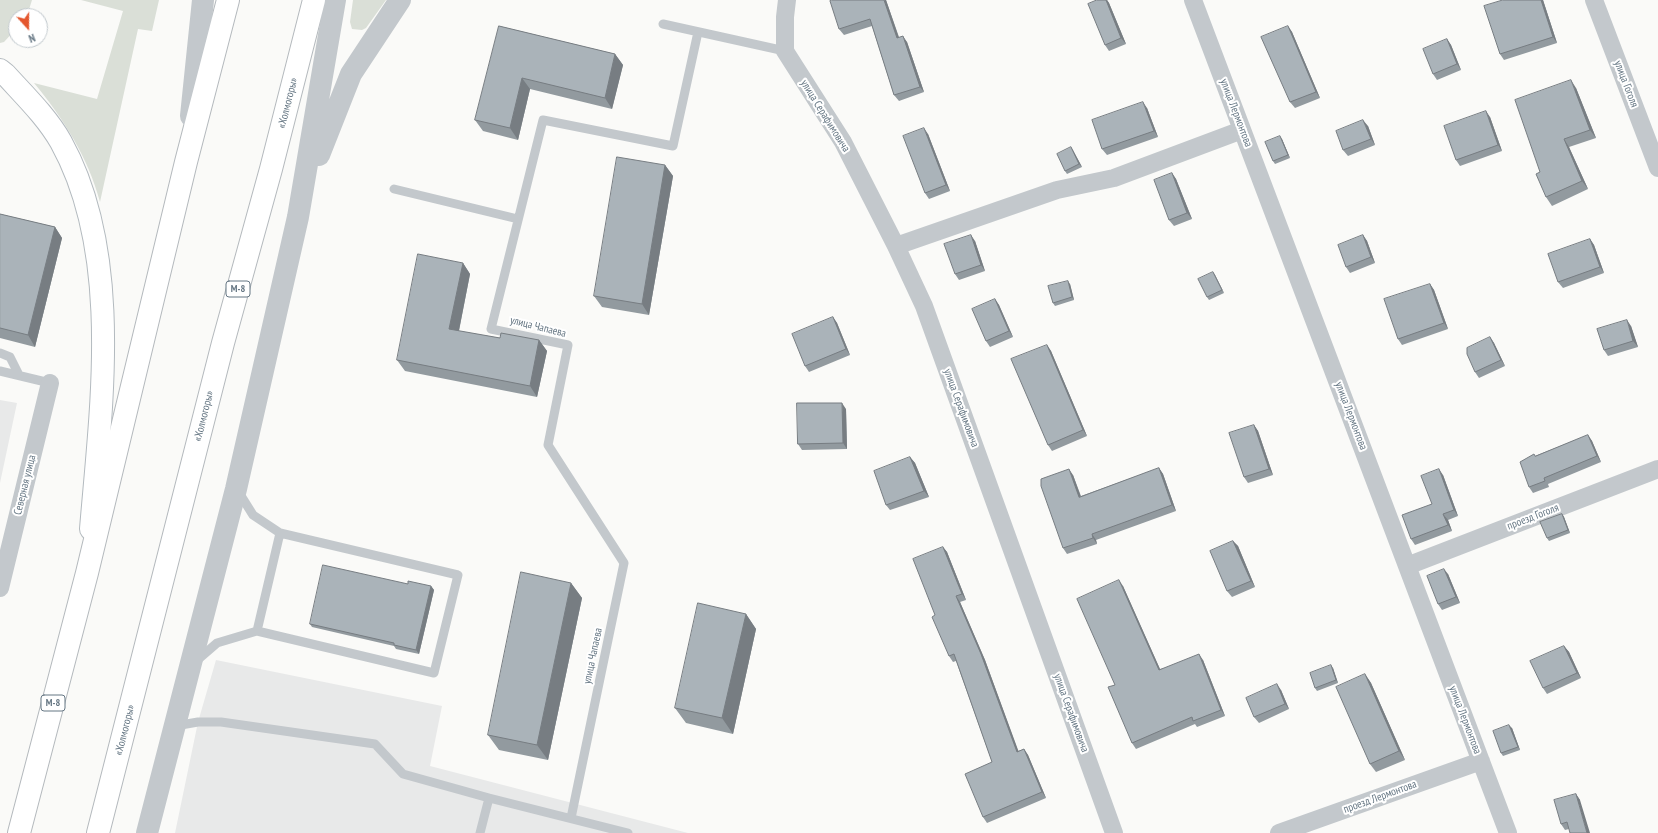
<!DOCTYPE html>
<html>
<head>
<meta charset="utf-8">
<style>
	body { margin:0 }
	#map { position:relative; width:1658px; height:833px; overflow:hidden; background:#fafaf8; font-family:"PT Sans Narrow",sans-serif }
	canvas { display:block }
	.north { position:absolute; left:8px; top:8px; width:40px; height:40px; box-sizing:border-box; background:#fff; border:1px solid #c1c8cd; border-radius:50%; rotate:159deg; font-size:11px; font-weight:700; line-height:16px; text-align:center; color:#657683 }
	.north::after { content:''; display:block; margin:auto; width:14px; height:18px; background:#e4572e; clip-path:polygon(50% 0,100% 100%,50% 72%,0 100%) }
</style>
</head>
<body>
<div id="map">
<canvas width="1658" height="833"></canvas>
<div class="north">N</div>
</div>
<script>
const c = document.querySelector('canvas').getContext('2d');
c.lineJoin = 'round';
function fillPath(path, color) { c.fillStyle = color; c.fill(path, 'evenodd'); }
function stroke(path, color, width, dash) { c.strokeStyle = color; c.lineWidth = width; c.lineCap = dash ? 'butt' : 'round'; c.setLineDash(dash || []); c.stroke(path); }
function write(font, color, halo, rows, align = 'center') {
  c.font = font + ' "PT Sans Narrow",sans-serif'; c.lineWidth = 4; c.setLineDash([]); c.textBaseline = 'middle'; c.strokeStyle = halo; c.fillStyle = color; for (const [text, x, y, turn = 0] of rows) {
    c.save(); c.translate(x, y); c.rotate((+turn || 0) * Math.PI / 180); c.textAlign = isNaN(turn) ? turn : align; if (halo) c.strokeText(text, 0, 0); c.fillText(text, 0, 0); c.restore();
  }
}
const built = new Path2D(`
	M 0,400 L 17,403 L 0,483 Z
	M 216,660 L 442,706 L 430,766 L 688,833 L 175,833 L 198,722 Z`);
const green = new Path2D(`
	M 0,0 L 32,0 L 27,16 L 16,16 L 16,29 L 4,42 L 0,43 Z
	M 81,0 L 159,0 L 152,31 L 138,29 L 100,202 C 88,157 63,118 34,83 L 97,99 L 123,11 Z
	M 353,0 L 386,0 L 366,28 L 362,30 L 352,29 L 350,22 Z`);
const service = new Path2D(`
	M 663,24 L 785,51
	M 394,189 L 518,219
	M 0,353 L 10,357 L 19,375
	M 0,371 L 50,383
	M 257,631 L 434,673 L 458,575 L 280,533
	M 195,662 L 217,643 L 257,631 L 280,533 L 253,515 L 238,491
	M 175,726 L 198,722 L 221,722 L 375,744 L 403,774 L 489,798 L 480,833
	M 489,798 L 628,833
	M 571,818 L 624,563 L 548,445 L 568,345 L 491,329 L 543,120 L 673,146 L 698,32`);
const minor = new Path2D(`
	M 787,0 L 785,17 L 785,51 L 843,142 L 896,246 L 924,306 L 1114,833
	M 1193,0 L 1508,833
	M 1594,0 L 1658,168
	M 896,246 L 1057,190 L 1114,178 L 1242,130
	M 1407,566 L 1658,469
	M 0,588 L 50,383
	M 1279,833 L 1481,761`);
const tertiary = new Path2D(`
	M 191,116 L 203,0
	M 319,155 L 351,74 L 400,0
	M 147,833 L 236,489 L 298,217 L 335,0`);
const secondary = new Path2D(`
	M 0,70 L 5,74 C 24,95 47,117 61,142 C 123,254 101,407 91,529`);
const trunk = new Path2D(`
	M 19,833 L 87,573 L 186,162 L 228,0
	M 98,833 L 223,343 L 271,169 L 314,0`);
const wall = new Path2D(`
	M 886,0 L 899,37 L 907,42 L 924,92 L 899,101 L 894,95 L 872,26 L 844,35 L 839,29 Z
	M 1097,0 L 1107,0 L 1109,3 L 1126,44 L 1109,51 L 1105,45 Z
	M 1503,0 L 1543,0 L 1557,43 L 1504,60 L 1500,54 Z
	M 499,26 L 615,54 L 623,65 L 612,109 L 530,89 L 518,140 L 483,131 L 475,120 Z
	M 1288,26 L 1292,32 L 1320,98 L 1295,108 L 1290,102 Z
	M 1447,39 L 1451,45 L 1461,70 L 1437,80 L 1433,74 Z
	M 1576,88 L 1596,138 L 1569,147 L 1588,189 L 1552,206 L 1546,197 L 1540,172 Z
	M 1147,108 L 1158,137 L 1107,155 L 1102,149 Z
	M 1490,117 L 1502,151 L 1460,166 L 1456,160 Z
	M 1368,126 L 1375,145 L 1348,156 L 1343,150 Z
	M 928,134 L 950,191 L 929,199 L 925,193 Z
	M 1282,139 L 1290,158 L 1275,164 L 1273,161 Z
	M 1071,147 L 1082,167 L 1067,174 L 1065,171 Z
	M 665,165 L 673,176 L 649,315 L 602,307 L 594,296 Z
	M 1172,173 L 1176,179 L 1192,219 L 1174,226 L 1169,220 Z
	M 0,214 L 55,227 L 62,238 L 35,347 L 0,338 Z
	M 1363,235 L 1367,241 L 1375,263 L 1350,273 L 1346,267 Z
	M 1590,239 L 1594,245 L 1604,273 L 1563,288 L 1558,282 Z
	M 975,241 L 985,271 L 959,280 L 955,274 Z
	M 463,263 L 470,274 L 459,331 L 500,338 L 539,340 L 547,351 L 537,397 L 405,371 L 397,360 Z
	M 1213,272 L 1215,275 L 1224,293 L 1209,300 L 1207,297 Z
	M 1070,284 L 1074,300 L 1055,306 L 1053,303 Z
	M 1430,284 L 1434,290 L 1448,329 L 1402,345 L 1398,339 Z
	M 995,299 L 999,305 L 1013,337 L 990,347 L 986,341 Z
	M 833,317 L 837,323 L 850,355 L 809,372 L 805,366 Z
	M 1631,326 L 1638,347 L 1608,356 L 1604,350 Z
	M 1490,337 L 1494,343 L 1505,366 L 1479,378 L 1475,372 Z
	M 1047,345 L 1051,351 L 1087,436 L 1052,451 L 1048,445 Z
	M 846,409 L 847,449 L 802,450 L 798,444 Z
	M 1254,425 L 1258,431 L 1273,475 L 1248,483 L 1244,477 Z
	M 1588,435 L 1592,441 L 1601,462 L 1548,484 L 1549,487 L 1533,493 L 1529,487 L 1535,456 Z
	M 910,457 L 915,463 L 929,497 L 890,510 L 886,505 Z
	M 1159,468 L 1163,474 L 1176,511 L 1096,540 L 1097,544 L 1067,554 L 1063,548 L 1073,475 L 1081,496 Z
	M 1443,475 L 1458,516 L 1448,520 L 1452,531 L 1415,545 L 1411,539 L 1432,504 Z
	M 1562,514 L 1564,517 L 1570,533 L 1549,541 L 1547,538 Z
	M 1233,541 L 1238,546 L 1255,587 L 1232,597 L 1227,591 Z
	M 943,547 L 947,552 L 966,600 L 960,602 L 985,660 L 1018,751 L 1024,749 L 1028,755 L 1046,798 L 987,823 L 983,817 L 992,762 L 956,661 L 953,662 L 949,656 L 935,615 Z
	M 1448,574 L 1460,603 L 1442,610 L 1438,604 Z
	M 571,583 L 582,598 L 548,760 L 499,750 L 488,735 Z
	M 408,584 L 431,586 L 434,590 L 419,654 L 396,649 L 394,646 L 312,627 L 310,624 Z
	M 1123,586 L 1160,669 L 1203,660 L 1225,716 L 1197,727 L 1195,724 L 1136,749 L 1132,743 L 1115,685 Z
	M 746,614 L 756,629 L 733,734 L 686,723 L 675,708 Z
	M 1564,646 L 1569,652 L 1581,678 L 1547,694 L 1543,688 Z
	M 1333,668 L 1338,683 L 1317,691 L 1315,688 Z
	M 1365,674 L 1371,683 L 1405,760 L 1376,772 L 1370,764 Z
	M 1281,690 L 1289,709 L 1259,723 L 1254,717 Z
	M 1512,728 L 1520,750 L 1503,756 L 1501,753 Z
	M 1576,794 L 1580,800 L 1569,829 L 1565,830 L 1561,824 Z`);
const shadedWall = new Path2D(`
	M 884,0 L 886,0 L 901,44 L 897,38 Z
	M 1106,0 L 1107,0 L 1109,3 L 1126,44 L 1121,38 Z
	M 1541,0 L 1543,0 L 1557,43 L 1553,37 Z
	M 1288,26 L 1292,32 L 1320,98 L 1316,92 Z
	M 903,36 L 907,42 L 924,92 L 920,87 Z
	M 1447,39 L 1451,45 L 1461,70 L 1457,64 Z
	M 615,54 L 623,65 L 612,109 L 605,98 Z
	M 522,78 L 530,89 L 518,140 L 510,128 Z
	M 1571,80 L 1576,88 L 1596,138 L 1590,130 Z
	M 1143,102 L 1147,108 L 1158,137 L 1154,131 Z
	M 1486,111 L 1490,117 L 1502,151 L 1498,145 Z
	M 1363,120 L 1368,126 L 1375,145 L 1371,139 Z
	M 924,128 L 928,134 L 950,191 L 946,185 Z
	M 1280,136 L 1282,139 L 1290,158 L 1288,155 Z
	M 1564,139 L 1569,147 L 1588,189 L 1582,181 Z
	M 1071,147 L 1073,150 L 1082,167 L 1079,164 Z
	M 665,165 L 673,176 L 649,315 L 642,304 Z
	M 1172,173 L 1176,179 L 1192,219 L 1187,213 Z
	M 55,227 L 62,238 L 35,347 L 28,335 Z
	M 971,235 L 975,241 L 985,271 L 981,265 Z
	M 1363,235 L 1367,241 L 1375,263 L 1371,257 Z
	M 1590,239 L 1594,245 L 1604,273 L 1600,267 Z
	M 463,263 L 470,274 L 457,340 L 449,329 Z
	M 1213,272 L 1215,275 L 1224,293 L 1222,290 Z
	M 1068,281 L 1070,284 L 1074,300 L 1072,297 Z
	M 1430,284 L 1434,290 L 1448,329 L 1444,323 Z
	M 995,299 L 999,305 L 1013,337 L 1009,331 Z
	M 833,317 L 837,323 L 850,355 L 846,349 Z
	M 1627,320 L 1631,326 L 1638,347 L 1633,341 Z
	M 1490,337 L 1494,343 L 1505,366 L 1501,360 Z
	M 539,340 L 547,351 L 537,397 L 530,386 Z
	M 1047,345 L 1051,351 L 1087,436 L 1083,430 Z
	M 842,403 L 846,409 L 847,449 L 843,443 Z
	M 1254,425 L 1258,431 L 1273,475 L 1269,469 Z
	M 1588,435 L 1592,441 L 1601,462 L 1597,456 Z
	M 910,457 L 915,463 L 929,497 L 924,491 Z
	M 1159,468 L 1163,474 L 1176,511 L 1172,505 Z
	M 1069,469 L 1073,475 L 1083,503 L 1079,497 Z
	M 1439,469 L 1443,475 L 1458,516 L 1454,510 Z
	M 1443,514 L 1448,520 L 1452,531 L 1448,525 Z
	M 1562,514 L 1564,517 L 1570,533 L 1568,530 Z
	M 1092,534 L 1096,540 L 1097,544 L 1093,538 Z
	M 1233,541 L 1238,546 L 1255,587 L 1251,581 Z
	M 943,547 L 947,552 L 966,600 L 962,594 Z
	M 1444,569 L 1448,574 L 1460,603 L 1456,597 Z
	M 1119,580 L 1123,586 L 1163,676 L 1159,670 Z
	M 571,583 L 582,598 L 548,760 L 537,745 Z
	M 431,586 L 434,590 L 419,654 L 416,650 Z
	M 956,596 L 960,602 L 985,660 L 1021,758 L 1017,752 Z
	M 746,614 L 756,629 L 733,734 L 722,718 Z
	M 1564,646 L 1569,652 L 1581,678 L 1577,673 Z
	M 1199,654 L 1203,660 L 1225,716 L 1221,710 Z
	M 1331,665 L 1333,668 L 1338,683 L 1336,680 Z
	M 1365,674 L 1371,683 L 1405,760 L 1399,751 Z
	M 1277,684 L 1281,690 L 1289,709 L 1285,704 Z
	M 1509,725 L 1512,728 L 1520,750 L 1518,747 Z
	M 1024,749 L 1028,755 L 1046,798 L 1042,792 Z
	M 1576,794 L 1580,800 L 1590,833 L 1587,833 Z`);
const building = new Path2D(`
	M 832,0 L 884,0 L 897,38 L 903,36 L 920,87 L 894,95 L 870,19 L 839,29 L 830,1 Z
	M 1097,0 L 1106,0 L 1121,38 L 1105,45 L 1088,4 Z
	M 1503,0 L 1541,0 L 1553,37 L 1500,54 L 1484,6 Z
	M 499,26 L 615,54 L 605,98 L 522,78 L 510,128 L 475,120 Z
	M 1288,26 L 1316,92 L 1290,102 L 1261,37 Z
	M 1447,39 L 1457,64 L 1433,74 L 1423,49 Z
	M 1571,80 L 1590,130 L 1564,139 L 1582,181 L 1546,197 L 1536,174 L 1540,172 L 1515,100 Z
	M 1143,102 L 1154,131 L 1102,149 L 1092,120 Z
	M 1486,111 L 1498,145 L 1456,160 L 1444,126 Z
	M 1363,120 L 1371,139 L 1343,150 L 1336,131 Z
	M 924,128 L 946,185 L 925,193 L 903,136 Z
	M 1280,136 L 1288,155 L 1273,161 L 1265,142 Z
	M 1071,147 L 1079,164 L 1065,171 L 1057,154 Z
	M 617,157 L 665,165 L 642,304 L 594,296 Z
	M 1172,173 L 1187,213 L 1169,220 L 1154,180 Z
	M 0,214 L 55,227 L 28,335 L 0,328 Z
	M 971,235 L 981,265 L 955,274 L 944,244 Z
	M 1363,235 L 1371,257 L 1346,267 L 1338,245 Z
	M 1590,239 L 1600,267 L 1558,282 L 1548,254 Z
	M 418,254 L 463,263 L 449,329 L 500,338 L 501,333 L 539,340 L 530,386 L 397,360 Z
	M 1213,272 L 1222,290 L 1207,297 L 1198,279 Z
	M 1068,281 L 1072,297 L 1053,303 L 1048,286 Z
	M 1430,284 L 1444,323 L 1398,339 L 1384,299 Z
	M 995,299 L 1009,331 L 986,341 L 972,309 Z
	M 833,317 L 846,349 L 805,366 L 792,334 Z
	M 1627,320 L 1633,341 L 1604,350 L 1597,329 Z
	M 1490,337 L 1501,360 L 1475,372 L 1467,354 L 1467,348 Z
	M 1047,345 L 1083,430 L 1048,445 L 1011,359 Z
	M 797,403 L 842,403 L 843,443 L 798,444 Z
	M 1254,425 L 1269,469 L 1244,477 L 1229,433 Z
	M 1588,435 L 1597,456 L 1544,478 L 1545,481 L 1529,487 L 1520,462 L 1534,454 L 1535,456 Z
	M 910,457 L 924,491 L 886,505 L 874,471 Z
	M 1159,468 L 1172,505 L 1092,534 L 1093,538 L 1063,548 L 1041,486 L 1041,479 L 1069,469 L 1079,497 Z
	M 1439,469 L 1454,510 L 1443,514 L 1448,525 L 1411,539 L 1402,515 L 1432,504 L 1421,476 Z
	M 1562,514 L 1568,530 L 1547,538 L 1540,522 Z
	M 1233,541 L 1251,581 L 1227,591 L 1210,551 Z
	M 943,547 L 962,594 L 956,596 L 981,654 L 1017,752 L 1024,749 L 1042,792 L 983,817 L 965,774 L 992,762 L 954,654 L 949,656 L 932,617 L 935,615 L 913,559 Z
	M 323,565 L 408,584 L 408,581 L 431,586 L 416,650 L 394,645 L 394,643 L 310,624 Z
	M 1444,569 L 1456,597 L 1438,604 L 1427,576 Z
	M 521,572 L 571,583 L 537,745 L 488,735 Z
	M 1119,580 L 1159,670 L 1199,654 L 1221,710 L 1193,721 L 1192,717 L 1132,743 L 1108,687 L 1115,685 L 1077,599 Z
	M 698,603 L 746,614 L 722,718 L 675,708 Z
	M 1564,646 L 1577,673 L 1543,688 L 1530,661 Z
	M 1331,665 L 1336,680 L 1315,688 L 1310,673 Z
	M 1365,674 L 1399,751 L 1370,764 L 1336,687 Z
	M 1277,684 L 1285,704 L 1254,717 L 1246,698 Z
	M 1509,725 L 1518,747 L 1501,753 L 1493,731 Z
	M 1576,794 L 1587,833 L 1570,833 L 1567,822 L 1561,824 L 1554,800 Z`);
const shields = [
	[238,289,24],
	[53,703,24]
];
const shieldNames = [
	["М-8",238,289],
	["М-8",53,703]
];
const streetNames = [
	["улица Гоголя",1626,84,69],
	["«Холмогоры»",288,103,-76],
	["улица Лермонтова",1236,113,69],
	["улица Серафимовича",825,116,58],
	["улица Чапаева",538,327,14],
	["улица Серафимовича",961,408,70],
	["«Холмогоры»",204,416,-76],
	["улица Лермонтова",1351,416,69],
	["Северная улица",25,485,-76],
	["проезд Гоголя",1533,517,-21],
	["улица Чапаева",593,656,-78],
	["улица Серафимовича",1071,713,70],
	["улица Лермонтова",1465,720,69],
	["«Холмогоры»",125,730,-76],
	["проезд Лермонтова",1380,797,-20]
];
fillPath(built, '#e8e9e9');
fillPath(green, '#dadfd7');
stroke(secondary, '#b3babf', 24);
stroke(trunk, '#b4b9bd', 24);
stroke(service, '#c3c8cc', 9);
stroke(minor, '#c3c8cc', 18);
stroke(tertiary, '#c3c8cc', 22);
stroke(secondary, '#fff', 22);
stroke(trunk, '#fff', 22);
fillPath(wall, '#929a9f');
fillPath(shadedWall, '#777d82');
fillPath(building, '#aab3b9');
stroke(building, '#777d82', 1);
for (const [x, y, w] of shields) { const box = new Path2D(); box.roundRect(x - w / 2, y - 8, w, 16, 3); c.fillStyle = '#fff'; c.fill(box); stroke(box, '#657683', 1); }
write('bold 10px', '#657683', null, shieldNames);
write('11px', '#657683', '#fff', streetNames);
</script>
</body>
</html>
